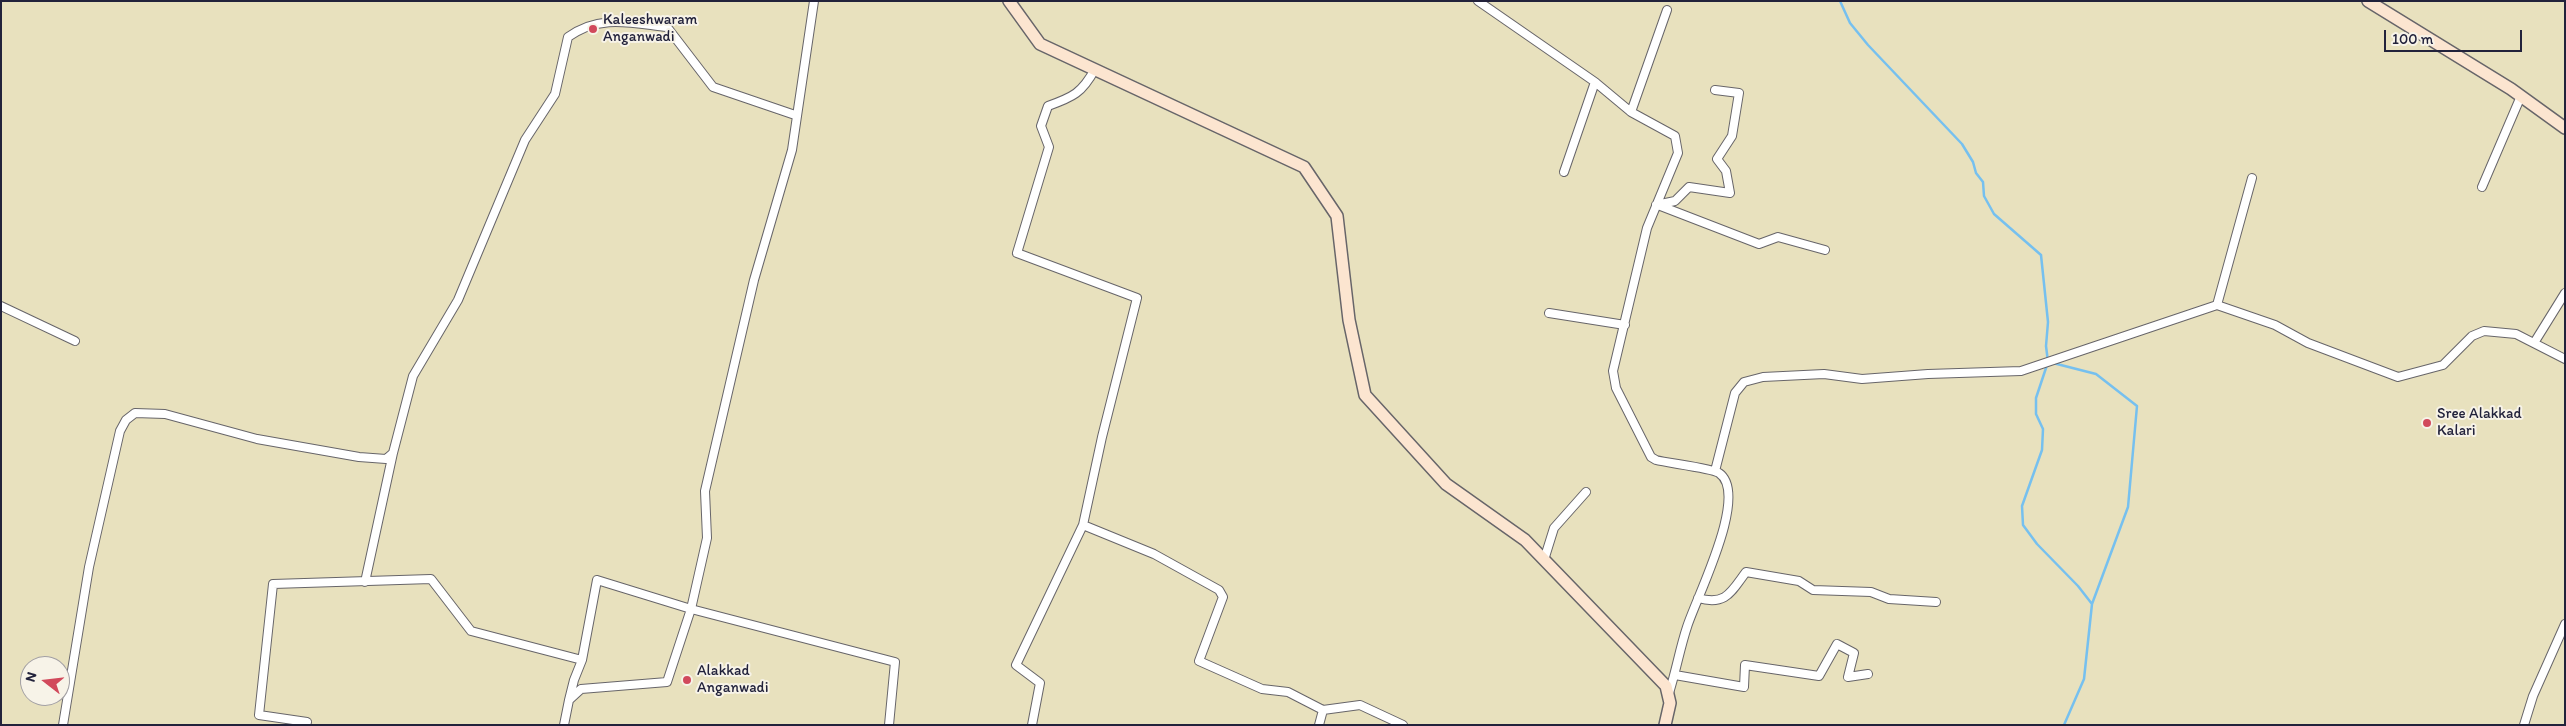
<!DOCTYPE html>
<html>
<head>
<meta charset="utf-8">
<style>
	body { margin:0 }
	#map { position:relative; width:2566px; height:726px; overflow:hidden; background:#e8e1be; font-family:Itim,sans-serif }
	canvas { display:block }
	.frame { position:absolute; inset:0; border:2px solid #22223b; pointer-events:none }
	.north { position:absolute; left:20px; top:656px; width:50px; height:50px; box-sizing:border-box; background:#f7f3e8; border:1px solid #a29fa3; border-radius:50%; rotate:286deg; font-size:14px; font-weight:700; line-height:20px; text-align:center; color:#22223b }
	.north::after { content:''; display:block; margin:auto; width:18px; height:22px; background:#d1495b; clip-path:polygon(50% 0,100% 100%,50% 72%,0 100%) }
	.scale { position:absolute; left:2384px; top:30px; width:138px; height:22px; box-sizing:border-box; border:2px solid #22223b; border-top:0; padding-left:6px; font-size:15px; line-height:18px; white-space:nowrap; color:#22223b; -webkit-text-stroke:4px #f7f3e8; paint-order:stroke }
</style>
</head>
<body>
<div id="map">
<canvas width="2566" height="726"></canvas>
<div class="frame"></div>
<div class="north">N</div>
<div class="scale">100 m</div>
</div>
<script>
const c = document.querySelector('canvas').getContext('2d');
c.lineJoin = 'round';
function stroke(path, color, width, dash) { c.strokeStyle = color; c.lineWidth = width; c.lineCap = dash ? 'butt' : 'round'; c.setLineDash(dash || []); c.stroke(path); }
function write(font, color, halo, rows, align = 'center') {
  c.font = font + ' Itim,sans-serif'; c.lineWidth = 4; c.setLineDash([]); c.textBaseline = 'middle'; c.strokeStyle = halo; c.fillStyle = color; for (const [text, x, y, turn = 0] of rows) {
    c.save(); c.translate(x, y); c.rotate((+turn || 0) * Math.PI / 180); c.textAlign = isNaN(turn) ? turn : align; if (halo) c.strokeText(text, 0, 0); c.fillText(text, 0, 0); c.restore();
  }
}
const stream = new Path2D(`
	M 1840,1 L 1850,23 L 1868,45 L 1962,144 L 1973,162 L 1976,173 L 1983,182 L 1984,196 L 1994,214 L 2041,255 L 2048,322 L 2046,346 L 2048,362 L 2036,398 L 2036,414 L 2043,429 L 2042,450 L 2022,506 L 2023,525 L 2037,544 L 2078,586 L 2092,604 L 2084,679 L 2064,725
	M 2053,363 L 2096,374 L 2137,406 L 2128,507 L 2092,604`);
const street = new Path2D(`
	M 1478,1 L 1595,82 L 1631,112 L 1675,136 L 1678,153 L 1647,228 L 1613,371 L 1616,388 L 1651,457 L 1656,460 C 1667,463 1712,468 1719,473 C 1750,494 1696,598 1687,627 C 1680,648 1676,671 1669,693
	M 1095,69 C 1082,93 1073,97 1048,106 L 1041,126 L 1049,147 L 1017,253 L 1137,298 L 1102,437 L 1083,525 L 1154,554 L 1219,590 L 1223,597 L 1199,661 L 1262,689 L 1288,692 L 1323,710 L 1360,705 L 1403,725
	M 1631,112 L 1667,10
	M 1564,172 L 1595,82
	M 2482,187 L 2521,96
	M 1656,205 L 1675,201 L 1689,187 L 1730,193 L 1726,171 L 1717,159 L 1732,136 L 1739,93 L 1715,90
	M 1658,205 L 1759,244 L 1778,237 L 1825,250
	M 2217,305 L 2252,178
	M 1,306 L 75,341
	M 1549,313 L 1625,325
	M 2534,343 L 2565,293
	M 1715,471 L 1735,393 L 1744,382 L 1763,377 L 1824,374 L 1862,379 L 1928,374 L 2021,371 L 2217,305 L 2275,325 L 2308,343 L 2398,377 L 2443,365 L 2472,336 L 2484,331 L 2516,334 L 2565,359
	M 1544,560 L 1554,528 L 1586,492
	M 365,582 L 393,453
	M 1698,598 C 1726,606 1731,592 1746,572 L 1799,581 L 1813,590 L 1871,592 L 1889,599 L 1936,602
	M 1675,675 L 1744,687 L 1745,665 L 1819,676 L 1837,644 L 1854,653 L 1848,677 L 1868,674
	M 569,700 L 574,680 L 582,660
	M 63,725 L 89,567 L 120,431 L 126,420 L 135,413 L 165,414 L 257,439 L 359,457 L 386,459 L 393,453 L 413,376 L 458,300 L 525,140 L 555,94 L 568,37 C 600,14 631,23 667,27 L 713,87 L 795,115
	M 306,725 L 307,722 L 259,715 L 273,584 L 431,579 L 471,631 L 582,660 L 597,580 L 691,609 L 895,662 L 889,725
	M 564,725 L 569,700 L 581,689 L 667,682 L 691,609 L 707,538 L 705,491 L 754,280 L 792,150 L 814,1
	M 1032,725 L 1040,683 L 1016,665 L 1083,525
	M 1319,725 L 1323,710
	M 2524,725 L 2533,696 L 2565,624`);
const secondary = new Path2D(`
	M 1009,1 L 1040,44 L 1304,167 L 1337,216 L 1349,320 L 1365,395 L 1446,484 L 1525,540 L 1666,686 L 1670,703 L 1665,725
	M 2368,1 L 2511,89 L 2565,128`);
const markers = [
	[593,29,5,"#d1495b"],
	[2427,423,5,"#d1495b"],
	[687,680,5,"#d1495b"]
];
const poiNames = [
	["Kaleeshwaram",603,20],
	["Anganwadi",603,37],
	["Sree Alakkad",2437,414],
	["Kalari",2437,431],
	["Alakkad",697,671],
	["Anganwadi",697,688]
];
stroke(stream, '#76c0ef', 2.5);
stroke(street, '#676569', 10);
stroke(secondary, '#676569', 14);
stroke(street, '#fff', 8);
stroke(secondary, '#fce5d0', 11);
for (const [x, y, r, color] of markers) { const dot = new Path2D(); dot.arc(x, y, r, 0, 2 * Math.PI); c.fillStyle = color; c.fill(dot); stroke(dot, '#f7f3e8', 2); }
write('15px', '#22223b', '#f7f3e8', poiNames, 'left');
</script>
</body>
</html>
